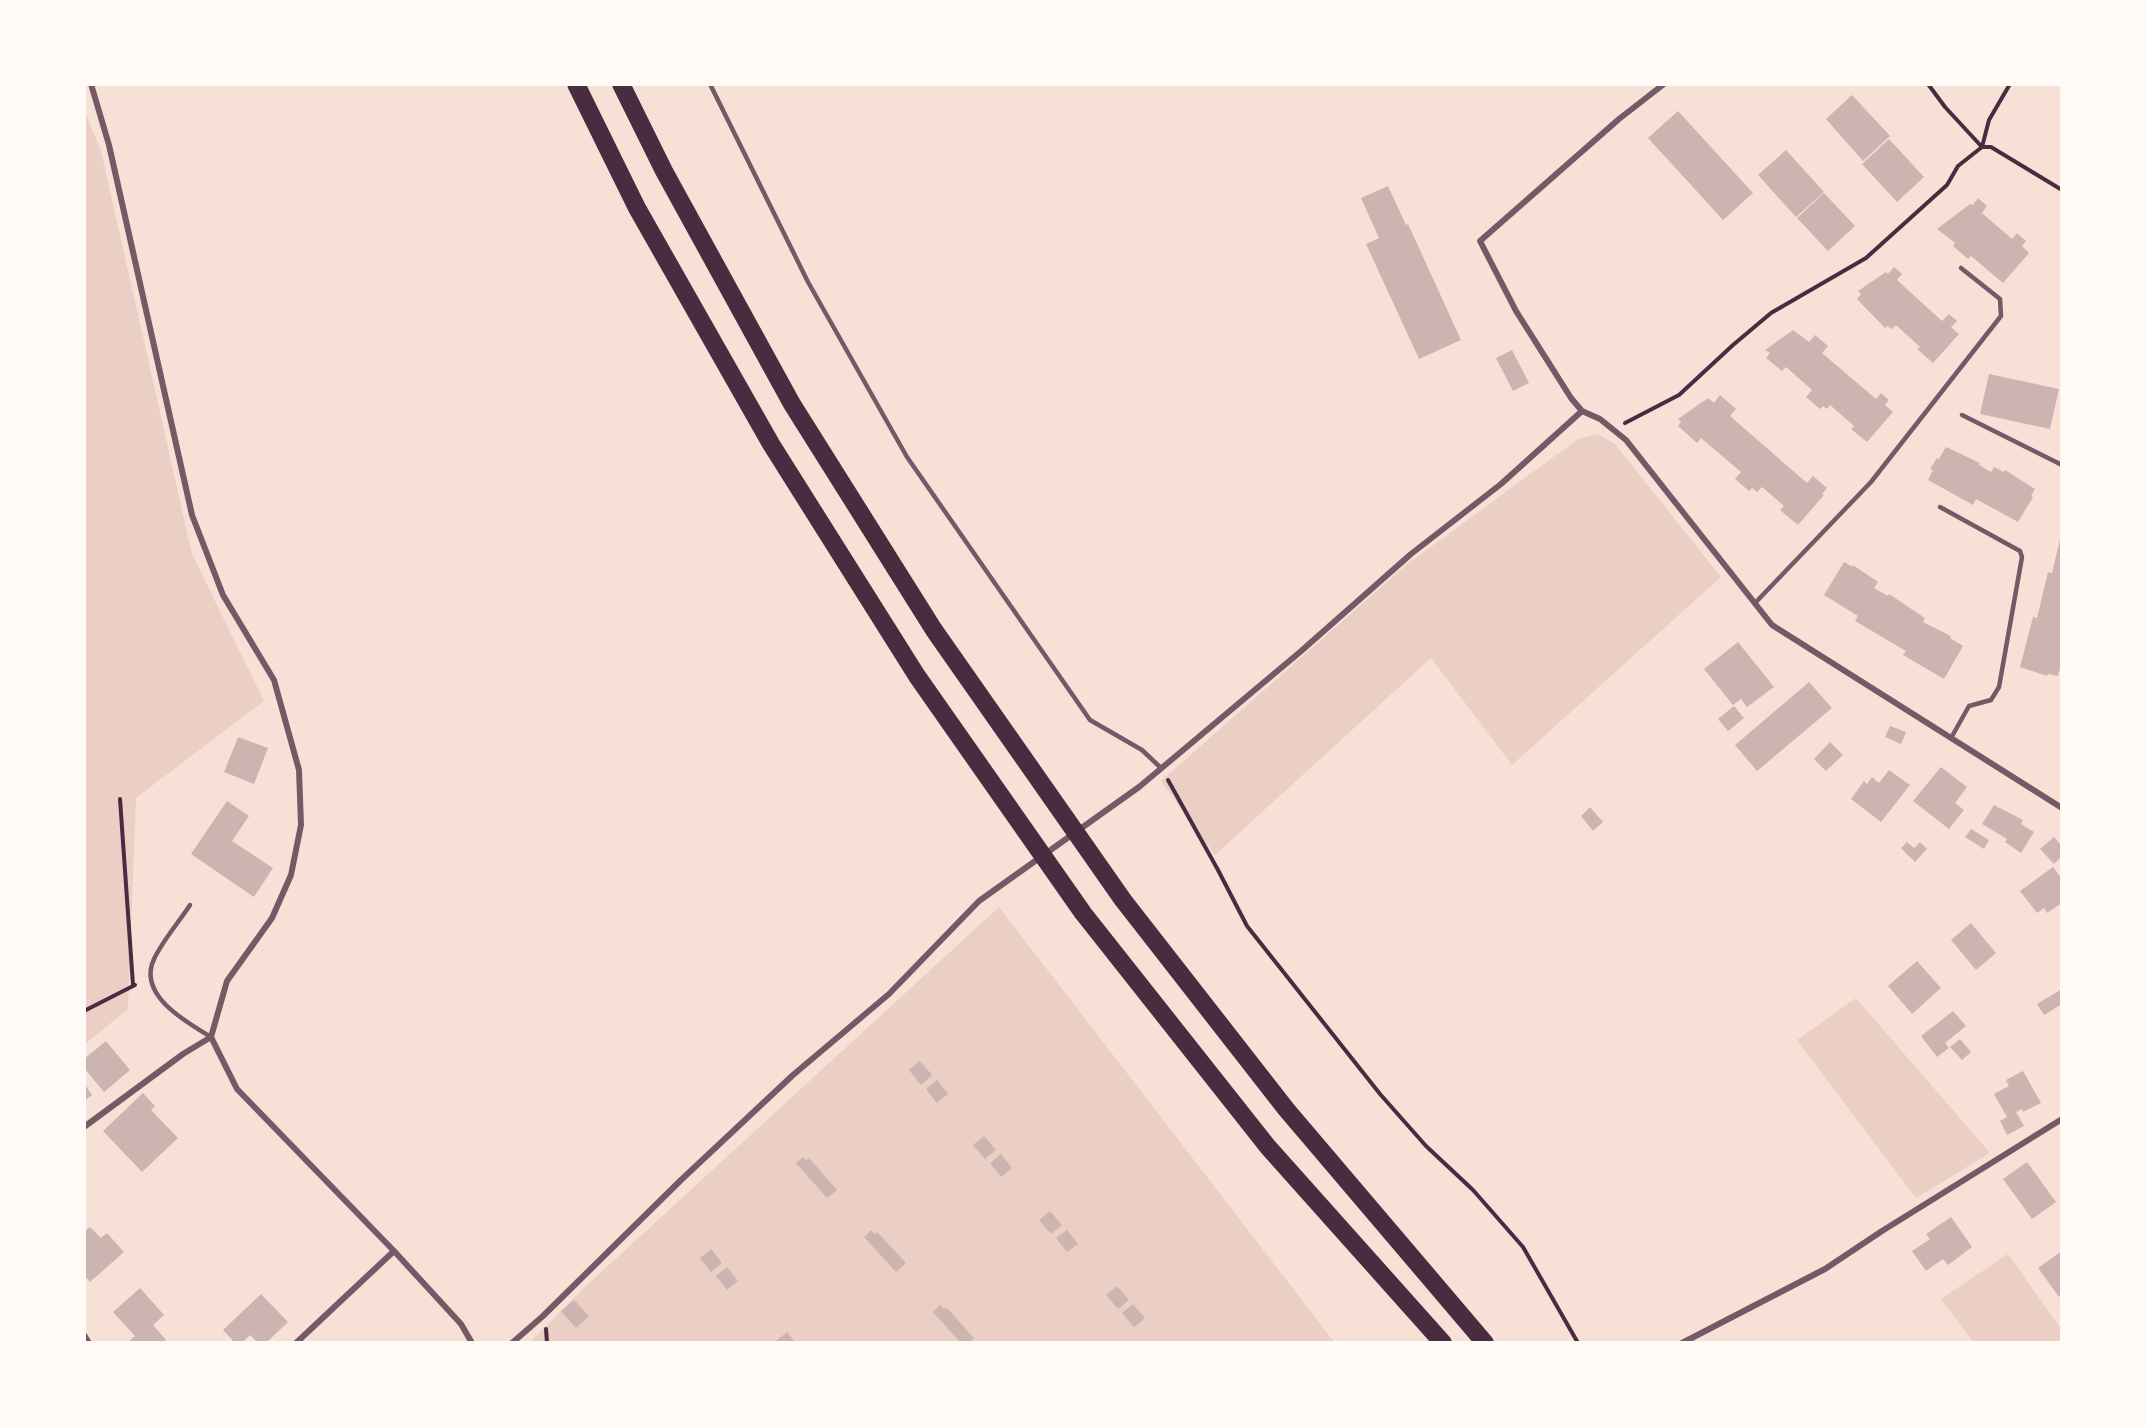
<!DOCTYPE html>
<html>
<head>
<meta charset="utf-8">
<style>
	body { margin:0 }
	#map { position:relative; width:2146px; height:1427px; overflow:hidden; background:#f7e1d7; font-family:Figtree,sans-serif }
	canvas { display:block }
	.frame { position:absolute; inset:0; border:86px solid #fffaf5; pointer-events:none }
</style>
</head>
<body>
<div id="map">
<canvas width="2146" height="1427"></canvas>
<div class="frame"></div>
</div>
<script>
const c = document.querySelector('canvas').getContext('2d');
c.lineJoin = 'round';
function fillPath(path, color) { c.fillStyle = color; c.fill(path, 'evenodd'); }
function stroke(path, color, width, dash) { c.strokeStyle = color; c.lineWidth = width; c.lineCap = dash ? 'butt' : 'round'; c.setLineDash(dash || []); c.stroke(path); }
const green = new Path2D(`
	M 84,110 L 101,151 L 192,554 L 264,701 L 136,798 L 128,1009 L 84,1045 Z
	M 1598,434 L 1615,444 L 1721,577 L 1512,765 L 1431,658 L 1215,855 L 1161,781 L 1406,565 L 1578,439 Z
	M 999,907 L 1335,1343 L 529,1343 L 586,1286 Z
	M 1856,998 L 1990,1153 L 1916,1198 L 1797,1040 Z
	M 2008,1254 L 2062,1330 L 2062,1343 L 1974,1343 L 1941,1299 Z`);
const building = new Path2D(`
	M 1852,95 L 1890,136 L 1863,161 L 1826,119 Z
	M 1678,111 L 1753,193 L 1723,220 L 1648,138 Z
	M 1889,139 L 1924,177 L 1897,202 L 1862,164 Z
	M 1786,150 L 1824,192 L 1796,217 L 1758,175 Z
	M 1388,186 L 1406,225 L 1408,224 L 1461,340 L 1419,359 L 1366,244 L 1379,238 L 1361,198 Z
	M 1824,193 L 1855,226 L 1828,251 L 1797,218 Z
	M 1978,198 L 1987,206 L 1982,213 L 2012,239 L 2017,233 L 2026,241 L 2022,246 L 2029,253 L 2003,283 L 1971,256 L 1968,259 L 1953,246 L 1955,243 L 1937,229 L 1970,204 L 1973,205 Z
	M 1894,267 L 1902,274 L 1897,280 L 1942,321 L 1949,314 L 1957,321 L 1951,327 L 1959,334 L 1933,363 L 1917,349 L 1920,347 L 1896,325 L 1892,329 L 1887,326 L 1885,328 L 1857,299 L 1861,294 L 1858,291 L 1886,272 L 1888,274 Z
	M 1793,330 L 1809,342 L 1815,335 L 1828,346 L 1822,353 L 1876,399 L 1881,393 L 1889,400 L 1885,405 L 1893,412 L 1867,442 L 1851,429 L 1854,426 L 1830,405 L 1827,409 L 1823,406 L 1820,409 L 1806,397 L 1812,390 L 1786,367 L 1782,371 L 1766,358 L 1770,353 L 1765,350 Z
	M 1512,350 L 1529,383 L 1513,391 L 1496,358 Z
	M 1989,374 L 2059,389 L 2050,429 L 1980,414 Z
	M 1720,395 L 1736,409 L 1730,416 L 1807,483 L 1813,476 L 1827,488 L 1822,494 L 1824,495 L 1798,525 L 1780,510 L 1784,506 L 1762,487 L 1757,492 L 1752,488 L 1749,491 L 1735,479 L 1741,472 L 1701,438 L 1697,443 L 1678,426 L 1681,422 L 1678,419 L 1708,398 L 1714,403 Z
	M 1946,447 L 1980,463 L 1979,465 L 1991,472 L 1994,467 L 2004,472 L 2005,470 L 2035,489 L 2031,496 L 2033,497 L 2018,522 L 1976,499 L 1973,505 L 1928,480 L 1933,470 L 1930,469 L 1937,458 L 1939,459 Z
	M 2061,535 L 2062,659 L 2058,676 L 2048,674 L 2047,676 L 2020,667 L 2033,617 L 2037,618 L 2048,572 L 2052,573 Z
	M 1844,562 L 1853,567 L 1853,565 L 1878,582 L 1874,588 L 1888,596 L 1889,594 L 1925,618 L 1923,622 L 1951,636 L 1950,638 L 1963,646 L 1944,679 L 1903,655 L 1906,651 L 1855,621 L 1858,616 L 1824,595 Z
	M 1738,642 L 1774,687 L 1747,707 L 1741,699 L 1733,705 L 1704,669 Z
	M 1809,682 L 1832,708 L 1757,771 L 1735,745 Z
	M 1734,706 L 1744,718 L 1728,731 L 1718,719 Z
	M 1890,726 L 1906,732 L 1901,744 L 1885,737 Z
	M 238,737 L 268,748 L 254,784 L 224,772 Z
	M 1830,742 L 1843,755 L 1826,771 L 1814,759 Z
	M 1941,767 L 1967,787 L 1955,803 L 1964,810 L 1949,829 L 1913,801 Z
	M 1889,770 L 1910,785 L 1881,822 L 1851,799 L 1864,781 L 1867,784 L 1872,777 L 1879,783 Z
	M 227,801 L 249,816 L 232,841 L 273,868 L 254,897 L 191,854 Z
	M 1994,805 L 2023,820 L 2021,824 L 2034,832 L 2021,853 L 2005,842 L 2007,839 L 1982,824 Z
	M 1590,807 L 1603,822 L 1593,831 L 1581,816 Z
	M 1971,829 L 1989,840 L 1984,849 L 1965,837 Z
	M 2054,837 L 2062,846 L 2062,856 L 2054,864 L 2040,849 Z
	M 1907,842 L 1914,848 L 1920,842 L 1927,849 L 1915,862 L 1901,848 Z
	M 2053,867 L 2062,879 L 2062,903 L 2047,913 L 2044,908 L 2037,913 L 2020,891 Z
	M 1971,923 L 1996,953 L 1976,970 L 1951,940 Z
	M 1917,961 L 1941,988 L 1912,1014 L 1888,986 Z
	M 2062,989 L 2062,1004 L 2044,1015 L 2037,1004 Z
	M 1953,1011 L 1966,1026 L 1945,1043 L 1949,1048 L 1937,1057 L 1921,1036 Z
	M 1960,1039 L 1971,1052 L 1962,1060 L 1950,1047 Z
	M 106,1041 L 130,1070 L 104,1092 L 84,1068 L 84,1059 Z
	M 920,1061 L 932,1075 L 921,1085 L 909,1070 Z
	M 2023,1071 L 2041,1103 L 2023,1112 L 2022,1109 L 2016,1112 L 2024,1126 L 2007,1135 L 2000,1121 L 2007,1117 L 1994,1094 L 2009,1086 L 2006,1080 Z
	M 937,1080 L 948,1094 L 937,1103 L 926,1089 Z
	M 84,1083 L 92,1095 L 84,1101 Z
	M 143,1093 L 155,1106 L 151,1110 L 178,1138 L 142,1172 L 103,1131 Z
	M 984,1136 L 996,1150 L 985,1159 L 973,1145 Z
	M 1001,1154 L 1012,1168 L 1001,1177 L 990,1163 Z
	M 803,1157 L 806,1161 L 809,1158 L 837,1190 L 827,1198 L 796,1163 Z
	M 2027,1162 L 2056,1202 L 2032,1219 L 2003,1179 Z
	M 1050,1211 L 1062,1225 L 1051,1234 L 1039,1220 Z
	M 1951,1217 L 1972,1247 L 1948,1265 L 1943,1259 L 1926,1271 L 1912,1251 L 1930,1239 L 1926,1234 Z
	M 90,1227 L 101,1238 L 107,1233 L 124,1252 L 90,1282 L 84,1275 L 84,1232 Z
	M 871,1230 L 875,1234 L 877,1232 L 906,1263 L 896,1272 L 864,1237 Z
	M 1067,1230 L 1078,1244 L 1067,1252 L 1056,1238 Z
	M 711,1249 L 722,1263 L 711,1272 L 700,1258 Z
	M 2062,1251 L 2062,1294 L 2059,1297 L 2038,1268 Z
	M 727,1267 L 738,1281 L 727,1290 L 716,1276 Z
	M 1117,1286 L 1129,1300 L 1118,1309 L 1106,1295 Z
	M 140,1288 L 164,1315 L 153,1325 L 166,1340 L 163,1343 L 127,1343 L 135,1336 L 113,1312 Z
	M 261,1294 L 288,1322 L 266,1343 L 258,1343 L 250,1335 L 242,1343 L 235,1343 L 223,1330 Z
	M 574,1300 L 589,1316 L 576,1328 L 561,1311 Z
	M 1133,1304 L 1145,1318 L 1134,1327 L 1122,1313 Z
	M 940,1305 L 944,1309 L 946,1307 L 974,1338 L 969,1343 L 961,1343 L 933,1312 Z
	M 787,1332 L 796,1343 L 778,1343 L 776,1341 Z`);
const path = new Path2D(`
	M 1928,84 L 1945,107 L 1982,147
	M 1982,147 L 1989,120 L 2010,84
	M 1625,423 L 1679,395 L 1733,345 L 1771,313 L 1866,258 L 1947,185 L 1958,166 L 1982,147 L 1991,147 L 2062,190
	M 1168,780 L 1218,870 L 1247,926 L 1380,1094 L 1426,1146 L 1473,1190 L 1523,1247 L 1578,1343
	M 120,799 L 133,985
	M 84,1011 L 135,985
	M 546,1329 L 547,1343`);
const service = new Path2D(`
	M 710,84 L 808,282 L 907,457 L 1090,720 L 1142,750 L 1161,768
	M 1962,415 L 2062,465
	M 1940,507 L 2020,551 L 2022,557 L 1999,687 L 1991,700 L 1969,706 L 1951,738
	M 1755,603 L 1871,482 L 2001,316 L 2000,299 L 1961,268
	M 190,905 C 179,922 163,940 154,959 C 137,995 186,1022 211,1037`);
const minor = new Path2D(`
	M 91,84 L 109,145 L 192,515 L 223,595 L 274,680 L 299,770 L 301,825 L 291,875 L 272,918 L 227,981 L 211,1037 L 237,1089 L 394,1251 L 461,1324 L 472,1343
	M 1664,84 L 1619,119 L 1480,241 L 1516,311 L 1571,398 L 1582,411 L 1600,419 L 1626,440 L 1772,625 L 2062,808
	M 84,1127 L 183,1054 L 211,1037
	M 84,1335 L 89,1343
	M 296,1343 L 394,1251
	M 512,1343 L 543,1316 L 681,1180 L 793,1075 L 889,994 L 979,901 L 1139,787 L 1300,652 L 1411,554 L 1501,484 L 1582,411
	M 1682,1343 L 1825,1269 L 1882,1231 L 2062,1119`);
const motorway = new Path2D(`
	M 576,84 L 637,208 L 771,444 L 917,676 L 1083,913 L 1268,1147 L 1443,1343
	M 621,84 L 664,171 L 792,404 L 934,630 L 1123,900 L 1286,1109 L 1485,1343`);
fillPath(green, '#ebcfc5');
fillPath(building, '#ccb4b1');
stroke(path, '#4a2c40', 4);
stroke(service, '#755966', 4.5);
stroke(minor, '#755966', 6);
stroke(motorway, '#4a2c40', 18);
</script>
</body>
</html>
